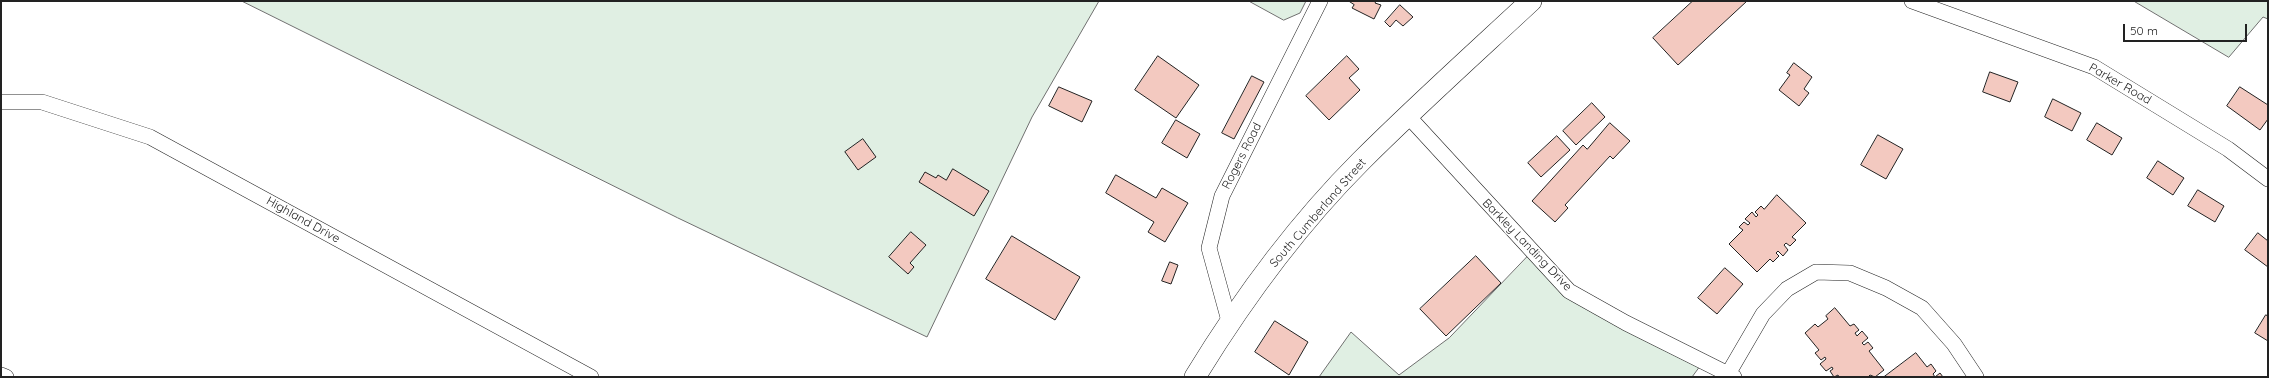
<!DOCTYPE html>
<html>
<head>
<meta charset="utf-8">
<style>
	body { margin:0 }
	#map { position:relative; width:2269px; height:378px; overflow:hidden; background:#fff; font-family:Quicksand,sans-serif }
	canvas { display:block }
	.frame { position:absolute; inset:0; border:2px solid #222; pointer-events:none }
	.scale { position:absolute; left:2123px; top:24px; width:124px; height:18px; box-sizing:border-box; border:2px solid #222; border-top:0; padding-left:5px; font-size:12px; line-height:14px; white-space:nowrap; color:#222; -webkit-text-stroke:3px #fff; paint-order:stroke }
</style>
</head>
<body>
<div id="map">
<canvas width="2269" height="378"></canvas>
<div class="frame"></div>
<div class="scale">50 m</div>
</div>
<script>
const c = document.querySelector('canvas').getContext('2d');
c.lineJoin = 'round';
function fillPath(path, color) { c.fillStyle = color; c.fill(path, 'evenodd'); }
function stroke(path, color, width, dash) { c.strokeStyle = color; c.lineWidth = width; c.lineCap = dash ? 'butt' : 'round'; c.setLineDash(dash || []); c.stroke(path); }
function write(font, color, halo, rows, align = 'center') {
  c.font = font + ' Quicksand,sans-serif'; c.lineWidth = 3; c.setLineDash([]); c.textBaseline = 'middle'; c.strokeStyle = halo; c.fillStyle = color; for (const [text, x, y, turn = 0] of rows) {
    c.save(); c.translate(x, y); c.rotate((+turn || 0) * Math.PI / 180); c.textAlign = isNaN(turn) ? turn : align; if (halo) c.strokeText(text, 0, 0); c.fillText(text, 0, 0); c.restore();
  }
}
const green = new Path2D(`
	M 242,1 L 1099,1 L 1032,117 L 927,337 L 678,218 Z
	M 1249,1 L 1306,1 L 1300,13 L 1284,20 Z
	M 2134,1 L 2268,1 L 2268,19 L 2263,17 L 2229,57 Z
	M 1532,252 L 1569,291 L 1703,362 L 1692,377 L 1319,377 L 1351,332 L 1399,375 L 1449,338 Z`);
const building = new Path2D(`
	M 1349,1 L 1376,1 L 1375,3 L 1381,5 L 1374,19 L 1352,8 L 1354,5 Z
	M 1693,1 L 1747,1 L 1678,65 L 1653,38 Z
	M 1400,5 L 1413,17 L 1403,26 L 1396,20 L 1390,27 L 1385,22 Z
	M 1158,56 L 1199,85 L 1176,118 L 1135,90 Z
	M 1347,56 L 1359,69 L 1349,78 L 1360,90 L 1329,120 L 1306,96 Z
	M 1794,63 L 1812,77 L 1804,89 L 1809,93 L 1799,106 L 1779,90 L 1790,75 L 1787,73 Z
	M 1990,72 L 2018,82 L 2010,102 L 1983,92 Z
	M 1252,76 L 1264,82 L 1234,139 L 1222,133 Z
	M 1059,87 L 1092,101 L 1082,122 L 1049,106 Z
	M 2240,87 L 2268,105 L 2268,119 L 2260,130 L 2227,106 Z
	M 2053,99 L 2081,113 L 2072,131 L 2045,117 Z
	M 1592,103 L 1605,117 L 1576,145 L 1563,131 Z
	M 1176,120 L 1200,134 L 1187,158 L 1162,143 Z
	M 1610,123 L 1630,141 L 1613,159 L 1610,156 L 1565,205 L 1568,208 L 1555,222 L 1532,201 L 1583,145 L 1587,149 Z
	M 2097,123 L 2122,138 L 2112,155 L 2087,140 Z
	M 1878,135 L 1903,149 L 1886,179 L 1861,165 Z
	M 1557,136 L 1570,150 L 1541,177 L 1528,163 Z
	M 863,139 L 876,157 L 858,170 L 845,152 Z
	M 2158,161 L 2184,178 L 2173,195 L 2147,178 Z
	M 953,169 L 989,191 L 974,216 L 919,182 L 925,172 L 936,178 L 938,175 L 946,180 Z
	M 1116,175 L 1156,198 L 1162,188 L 1188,203 L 1165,242 L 1148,232 L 1154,222 L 1106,193 Z
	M 2198,190 L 2224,206 L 2215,222 L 2188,206 Z
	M 1777,195 L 1806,223 L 1792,237 L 1796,240 L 1790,246 L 1786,243 L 1784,245 L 1788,250 L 1783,256 L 1778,251 L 1776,253 L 1779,256 L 1773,262 L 1770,259 L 1757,272 L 1729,244 L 1743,230 L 1739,227 L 1744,222 L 1748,225 L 1750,223 L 1745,219 L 1752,212 L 1756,217 L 1758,215 L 1755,212 L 1761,206 L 1764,209 Z
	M 911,232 L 926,245 L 910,263 L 914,267 L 908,274 L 889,257 Z
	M 2258,233 L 2268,241 L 2268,267 L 2245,250 Z
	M 1012,236 L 1080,277 L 1055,320 L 986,279 Z
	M 1476,256 L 1501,283 L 1446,336 L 1420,309 Z
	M 1170,262 L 1178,265 L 1171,284 L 1162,281 Z
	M 1725,268 L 1743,284 L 1717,314 L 1698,298 Z
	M 1835,308 L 1850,326 L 1854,324 L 1859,330 L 1855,333 L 1857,336 L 1862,331 L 1868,338 L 1862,343 L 1864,345 L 1868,342 L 1873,348 L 1869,351 L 1884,370 L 1875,377 L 1870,375 L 1868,377 L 1839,377 L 1838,375 L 1834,377 L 1830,371 L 1833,369 L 1832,367 L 1826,371 L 1820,364 L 1826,359 L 1825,357 L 1821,360 L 1815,353 L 1819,350 L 1805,333 L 1815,324 L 1818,327 L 1828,319 L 1826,316 Z
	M 2266,315 L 2268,316 L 2268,341 L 2255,333 Z
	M 1275,321 L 1308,342 L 1289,375 L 1255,352 Z
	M 1916,353 L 1927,367 L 1931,364 L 1936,371 L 1933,374 L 1935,377 L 1940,373 L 1943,377 L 1884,377 Z`);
const minor = new Path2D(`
	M 1912,1 L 2094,67 L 2228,149 L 2268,179
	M 1,102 L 42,102 L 150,137 L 591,377
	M 1408,116 L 1569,291 L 1626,323 L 1734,377
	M 1229,321 L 1209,248 L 1222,196 L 1320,1
	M 1728,374 L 1763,314 L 1787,289 L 1816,272 L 1850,273 L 1886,288 L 1922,308 L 1954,344 L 1976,377
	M 1,375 L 6,377`);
const secondary = new Path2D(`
	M 1195,377 C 1242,300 1297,225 1361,161 C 1416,106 1474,54 1531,1`);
const streetNames = [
	["Parker Road",2120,84,30],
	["Rogers Road",1242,156,-63],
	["South Cumberland Street",1318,213,-49],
	["Highland Drive",303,220,29],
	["Barkley Landing Drive",1527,245,46]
];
fillPath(green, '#e0efe3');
stroke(green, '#6f6f6f', 1);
fillPath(building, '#f3c9c0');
stroke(building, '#222', 1);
stroke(minor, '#222', 16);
stroke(secondary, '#222', 22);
stroke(minor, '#fff', 15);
stroke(secondary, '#fff', 21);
write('12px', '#222', '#fff', streetNames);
</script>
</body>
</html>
